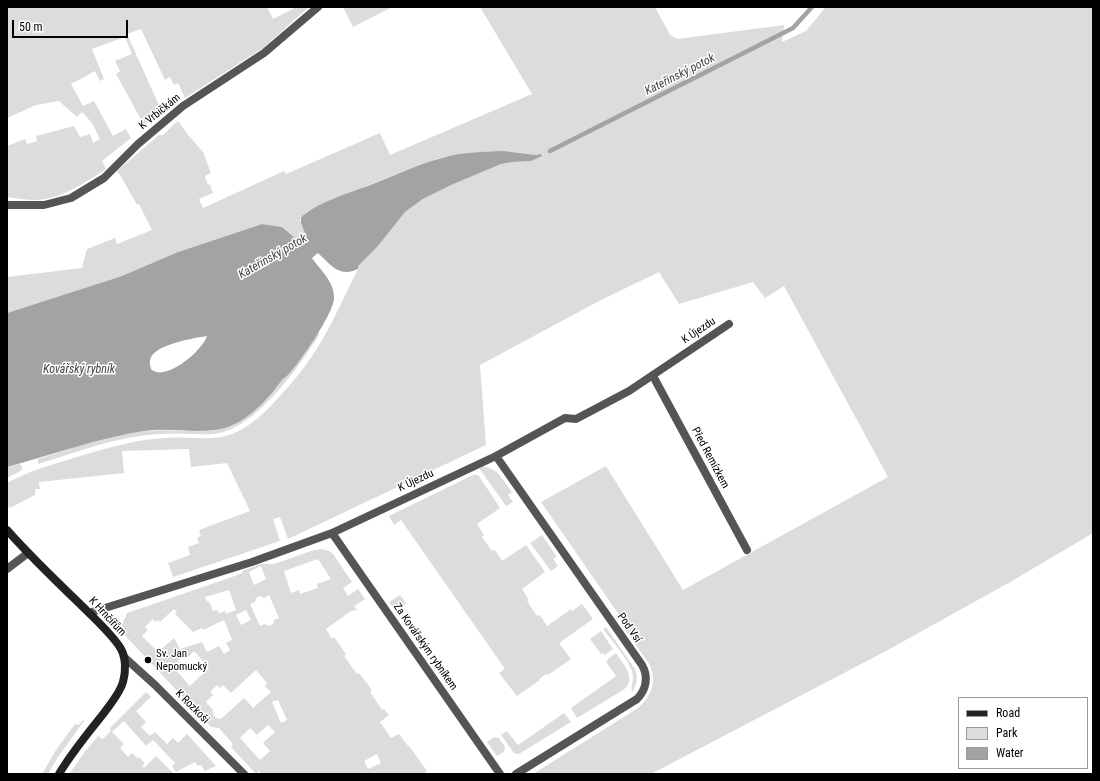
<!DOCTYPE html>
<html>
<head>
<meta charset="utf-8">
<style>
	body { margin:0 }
	#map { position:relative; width:1100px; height:781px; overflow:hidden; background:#fff; font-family:"Roboto Condensed",sans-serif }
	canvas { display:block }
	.frame { position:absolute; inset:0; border:8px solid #000; pointer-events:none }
	.legend { position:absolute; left:958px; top:697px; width:130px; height:72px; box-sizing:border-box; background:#fff; border:1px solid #999; margin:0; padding:5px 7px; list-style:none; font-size:12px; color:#000 }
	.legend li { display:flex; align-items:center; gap:8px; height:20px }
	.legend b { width:20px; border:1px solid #999 }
	.scale { position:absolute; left:12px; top:20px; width:116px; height:18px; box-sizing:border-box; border:2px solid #000; border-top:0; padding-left:5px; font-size:12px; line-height:14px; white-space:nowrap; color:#000; -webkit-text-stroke:3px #fff; paint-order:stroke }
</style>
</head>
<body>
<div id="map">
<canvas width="1100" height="781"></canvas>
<div class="frame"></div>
<ul class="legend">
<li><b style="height:5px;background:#222"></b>Road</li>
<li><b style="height:11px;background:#dcdcdc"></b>Park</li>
<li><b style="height:11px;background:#a3a3a3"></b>Water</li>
</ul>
<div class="scale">50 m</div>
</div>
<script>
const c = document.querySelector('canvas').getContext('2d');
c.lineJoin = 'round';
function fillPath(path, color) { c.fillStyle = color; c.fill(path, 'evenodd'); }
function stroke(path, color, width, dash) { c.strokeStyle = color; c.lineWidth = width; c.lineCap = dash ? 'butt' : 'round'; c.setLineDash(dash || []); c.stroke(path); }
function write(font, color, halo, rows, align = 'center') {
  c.font = font + ' "Roboto Condensed",sans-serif'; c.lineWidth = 3; c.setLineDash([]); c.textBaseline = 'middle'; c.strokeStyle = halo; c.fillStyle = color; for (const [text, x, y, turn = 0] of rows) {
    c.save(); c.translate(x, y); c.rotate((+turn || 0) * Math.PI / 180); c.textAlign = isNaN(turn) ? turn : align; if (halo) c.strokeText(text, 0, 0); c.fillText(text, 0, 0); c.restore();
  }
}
const green = new Path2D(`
	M 7,7 L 267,7 L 273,19 L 293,9 L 293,7 L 309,7 L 263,48 L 185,98 L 178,83 L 174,85 L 170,77 L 165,80 L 141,29 L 127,34 L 162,112 L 144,125 L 116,74 L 120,71 L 115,61 L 132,54 L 125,37 L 92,49 L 104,79 L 100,81 L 95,71 L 71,84 L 83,106 L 94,101 L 113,136 L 126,129 L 131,138 L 102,161 L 106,169 C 86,182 60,200 35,200 C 26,200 16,198 7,197 L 7,146 L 25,139 L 27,144 L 37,141 L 36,136 L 74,126 L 80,137 L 90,134 L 93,143 L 100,139 L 92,123 L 82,112 L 77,117 L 59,101 L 36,105 L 7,118 Z
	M 343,7 L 392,7 L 353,27 Z
	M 480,7 L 655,7 L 670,35 L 678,39 L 784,25 L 782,42 L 806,31 L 826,7 L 1093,7 L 1093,533 L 1012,581 L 886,651 L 651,774 L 533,774 L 638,708 C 651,697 657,682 650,665 L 621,624 L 624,622 L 541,502 L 606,466 L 683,590 L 888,477 L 784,286 L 765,298 L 753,282 L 679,304 L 659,272 L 599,301 L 480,365 L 486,445 L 288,539 L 280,517 L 273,519 L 280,541 L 173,577 L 168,563 L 190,555 L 188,547 L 199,543 L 197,538 L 201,536 L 199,530 L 250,511 L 227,463 L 191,467 L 189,449 L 122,451 L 124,473 L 39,482 L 40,489 L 35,489 L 35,495 L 10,508 L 7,505 L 7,483 C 30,470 55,464 80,456 C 108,448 137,439 166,438 C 188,436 210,442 232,434 C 251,426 266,412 279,397 C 289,386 299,375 308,362 C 328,334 342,301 358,269 L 357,266 L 378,246 L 405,212 L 423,199 L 450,185 L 501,164 L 513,162 L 531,161 L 536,155 L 513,152 L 443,157 L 419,165 L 322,204 L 306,212 L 300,220 L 307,238 L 301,243 L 282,227 L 262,224 L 178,252 L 122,276 L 7,313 L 7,277 L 82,268 L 87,249 L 115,238 L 117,244 L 152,230 L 139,204 L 137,205 L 122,178 L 117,171 L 159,135 L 163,135 C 169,130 172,125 178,121 L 189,136 L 203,152 L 211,173 L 205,176 L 208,185 L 210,184 L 213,193 L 199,199 L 203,208 L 284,171 L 286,174 L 380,133 L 390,155 L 532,94 Z
	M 319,331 L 319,335 C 299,367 254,431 213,434 C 207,435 199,434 192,434 C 175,434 158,433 141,436 C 106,440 72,454 38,464 L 38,459 C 74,448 110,434 147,431 C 172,428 209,436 231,426 C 245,419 259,408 269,397 C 274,391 278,385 282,380 C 284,377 287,376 289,374 C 301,361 309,345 319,331 Z
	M 20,464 L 22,467 L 22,470 L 7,478 L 7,467 Z
	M 483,467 C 498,467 504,482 512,492 L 508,495 L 513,502 L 506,506 L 479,468 Z
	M 475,474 L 479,476 L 500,508 L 477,524 L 484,535 L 482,537 L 492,551 L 495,550 L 502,561 L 526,545 L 545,572 L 522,589 L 529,600 L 527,601 L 537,616 L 540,615 L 547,626 L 571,609 L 572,611 L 582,604 L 593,619 L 559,643 L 571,659 L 548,675 L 546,674 L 539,679 L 540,680 L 517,696 L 499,673 L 505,669 L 401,520 L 394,525 L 389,516 Z
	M 542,535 L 557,557 L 553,559 L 558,566 L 551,571 L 530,543 Z
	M 321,549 L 329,551 L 333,554 L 352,582 L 343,588 L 348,596 L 358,589 L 365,599 L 354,606 L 357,610 L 351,611 L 326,629 L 332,639 L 334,637 L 346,654 L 344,656 L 357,674 L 359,673 L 372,690 L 370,692 L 382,710 L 384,709 L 389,715 L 380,722 L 391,738 L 399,734 L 408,746 L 409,746 L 427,771 L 423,774 L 261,774 L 259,771 L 256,774 L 231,747 L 233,744 L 219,728 L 211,727 L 120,630 L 127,613 L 232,577 L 242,573 L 242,571 L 261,564 L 274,564 L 311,551 ZM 318,559 L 331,579 L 317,584 L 318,588 L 300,594 L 299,590 L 291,593 L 284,571 ZM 261,566 L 266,579 L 254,585 L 249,572 ZM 229,590 L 236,610 L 226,614 L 225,611 L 219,613 L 217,610 L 213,611 L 209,601 L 207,602 L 205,597 ZM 269,595 L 279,618 L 274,620 L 273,624 L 269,626 L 265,624 L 260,626 L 250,604 L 255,602 L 256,598 L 260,596 L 264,598 ZM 174,609 L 177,612 L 175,614 L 193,632 L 202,628 L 203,630 L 224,620 L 232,640 L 226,643 L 230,650 L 224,654 L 219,646 L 207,652 L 202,642 L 180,649 L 174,638 L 158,652 L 142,636 L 148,630 L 145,627 L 153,619 L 156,622 L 158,620 L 160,622 ZM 246,610 L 251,620 L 241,625 L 236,615 ZM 193,652 L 195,652 L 209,668 L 190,686 L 175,669 L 180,664 L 178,661 L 185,655 L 187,658 ZM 256,670 L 267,683 L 265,686 L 271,692 L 253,708 L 244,698 L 221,719 L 216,718 L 213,714 L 213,710 L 206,702 L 213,695 L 210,692 L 217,685 L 220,688 L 223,685 L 231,693 ZM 278,700 L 287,720 L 281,723 L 272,702 ZM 268,725 L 275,732 L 263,743 L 270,751 L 260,760 L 240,738 L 250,728 L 257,735 ZM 377,754 L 381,763 L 368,769 L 364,761 Z
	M 400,595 L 406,603 L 395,610 L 389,602 Z
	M 606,627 L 635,669 C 638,677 637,685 632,692 C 630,687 635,680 632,671 C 627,658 612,641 603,629 Z
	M 601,631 L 613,649 L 605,655 L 603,653 L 601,654 L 590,639 Z
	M 616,653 C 623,664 638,679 623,690 L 577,718 L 571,708 L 616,676 L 606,662 L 608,660 L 608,659 Z
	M 146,692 L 151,697 L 136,711 L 146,722 L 141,727 L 150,736 L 155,732 L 167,744 L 173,738 L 178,743 L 187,734 L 216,766 L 205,771 L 201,765 L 198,766 L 195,762 L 176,772 L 172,766 L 175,763 L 153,740 L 146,746 L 124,721 L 112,732 L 124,744 L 120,748 L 128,757 L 132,753 L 137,758 L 139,757 L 145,763 L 142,766 L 144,768 L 156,756 L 174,774 L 69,774 L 84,753 L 98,736 L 103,739 L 111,731 L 110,728 Z
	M 564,713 L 571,722 L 519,754 L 514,753 L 501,735 L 507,731 L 518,745 Z
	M 83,720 L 84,721 L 58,757 L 48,774 L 42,774 L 56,750 L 75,724 L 79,725 Z
	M 494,737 L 499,738 L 505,747 L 504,752 L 497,756 L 487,742 Z`);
const water = new Path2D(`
	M 503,151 L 536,155 L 541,154 L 542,156 L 531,161 L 513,162 L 501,164 L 451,185 L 423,199 L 405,212 L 378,246 L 358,266 L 358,269 C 339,278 331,265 318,253 L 312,258 C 321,271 335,282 334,299 C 333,314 300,362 289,374 C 287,376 284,378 282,380 C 276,388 270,396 263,403 C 253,413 239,424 225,428 C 201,435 170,427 144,431 C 97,438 52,455 7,467 L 7,313 L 122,276 L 178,252 L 262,224 L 282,227 L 301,243 L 307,238 L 301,223 L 301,218 C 310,205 357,190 373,184 C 396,175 418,164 442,158 C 461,152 483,152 503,151 ZM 207,336 C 203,350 165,383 151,369 C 150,365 149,361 151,357 C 158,344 194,338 207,336 Z`);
const stream = new Path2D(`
	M 550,151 L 793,28 L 812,7`);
const street = new Path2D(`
	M 7,205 L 44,205 L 71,198 L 104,178 L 138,144 L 183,106 L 264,53 L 318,7
	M 653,376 L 747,550
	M 496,456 L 642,665 C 649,677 646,690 637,699 L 516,774
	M 332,533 L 500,774
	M 7,569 L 28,553
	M 89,613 L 252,562 L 332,533 L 496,456 L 565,418 L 576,419 L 629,391 L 729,324
	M 124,657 L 155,685 L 244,774`);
const secondary = new Path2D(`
	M 7,530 C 30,556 55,580 80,604 C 91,615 114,636 121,649 C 126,658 126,672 123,682 C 120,693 111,703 104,713 C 88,733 72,752 59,774`);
const markers = [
	[148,660,4,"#000"]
];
const streetNames = [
	["K Vrbičkám",160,112,-39],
	["K Újezdu",699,331,-34],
	["Před Remízkem",710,458,62],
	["K Újezdu",416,481,-25],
	["K Hrnčířům",107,617,47],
	["Pod Vsí",629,628,55],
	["Za Kovářským rybníkem",425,647,55],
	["K Rozkoši",192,707,45]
];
const poiNames = [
	["Sv. Jan",156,654],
	["Nepomucký",156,667]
];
const waterNames = [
	["Kateřinský potok",680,75,-27],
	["Kateřinský potok",273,257,-30],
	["Kovářský rybník",79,370]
];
fillPath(green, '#dcdcdc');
fillPath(water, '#a3a3a3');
stroke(stream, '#a3a3a3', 4.5);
stroke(street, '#555', 8);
stroke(secondary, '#222', 8);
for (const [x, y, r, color] of markers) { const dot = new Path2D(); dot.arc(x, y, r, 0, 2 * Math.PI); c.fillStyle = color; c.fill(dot); stroke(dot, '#fff', 1.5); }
write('11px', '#000', '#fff', streetNames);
write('11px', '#000', '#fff', poiNames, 'left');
write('italic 12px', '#444', '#fff', waterNames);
</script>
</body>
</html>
